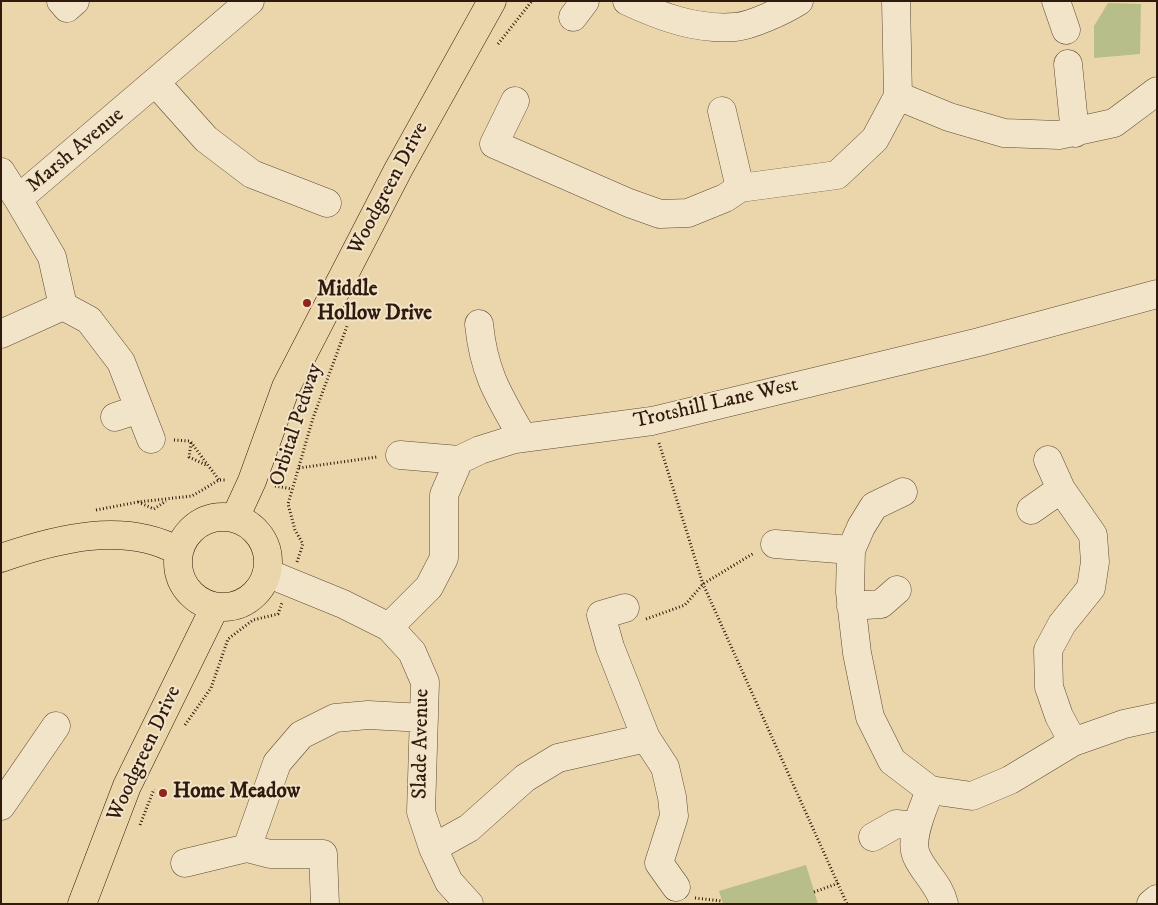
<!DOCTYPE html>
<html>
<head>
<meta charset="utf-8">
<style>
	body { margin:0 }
	#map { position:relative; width:1158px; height:905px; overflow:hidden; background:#ebd6ab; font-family:"IM FELL DW Pica",serif }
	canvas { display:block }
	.frame { position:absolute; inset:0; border:2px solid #301a0e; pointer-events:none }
</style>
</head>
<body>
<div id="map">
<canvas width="1158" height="905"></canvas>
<div class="frame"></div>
</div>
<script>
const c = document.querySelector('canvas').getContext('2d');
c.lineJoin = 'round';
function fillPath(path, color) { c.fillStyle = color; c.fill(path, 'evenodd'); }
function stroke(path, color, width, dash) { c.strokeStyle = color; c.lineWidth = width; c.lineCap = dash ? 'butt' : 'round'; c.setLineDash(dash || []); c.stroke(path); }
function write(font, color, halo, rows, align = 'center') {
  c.font = font + ' "IM FELL DW Pica",serif'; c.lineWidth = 4; c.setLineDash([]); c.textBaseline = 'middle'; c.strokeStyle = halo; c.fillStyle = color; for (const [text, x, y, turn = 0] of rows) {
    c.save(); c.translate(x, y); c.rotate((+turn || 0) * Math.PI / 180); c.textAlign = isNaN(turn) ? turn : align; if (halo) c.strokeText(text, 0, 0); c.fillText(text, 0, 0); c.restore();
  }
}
const green = new Path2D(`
	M 1108,3 L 1141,4 L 1140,54 L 1094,58 L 1094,26 Z
	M 806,865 L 818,904 L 723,904 L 719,891 Z`);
const path = new Path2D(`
	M 498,44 L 532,1
	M 174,440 L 190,441 L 219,480
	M 191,443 L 189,457 L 206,465
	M 659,443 L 703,584 L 847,904
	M 299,468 L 377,457
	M 275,486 L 292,489
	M 138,502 L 154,509 L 166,501
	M 96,510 L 138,502 L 192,496 L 219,480 L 226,480
	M 297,562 L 303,544 L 295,530 L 288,504 L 313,418 L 347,326
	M 646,619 L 685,605 L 703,584 L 754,553
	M 185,725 L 211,688 L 228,639 L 253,620 L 278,614 L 282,603
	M 140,825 L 154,789
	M 814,892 L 839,883
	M 695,898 L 722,901`);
const minor = new Path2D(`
	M 61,1 L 67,8 L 75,1
	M 627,1 C 661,17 697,30 735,27 C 751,26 785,10 799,1
	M 896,1 L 898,96 L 949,117 L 1004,133 L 1059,135 L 1114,123 L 1157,91
	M 1056,1 L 1066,30
	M 573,17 L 585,1
	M 1068,64 L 1075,133
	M 156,83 L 206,139 L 252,174 L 327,203
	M 515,101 L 494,144 L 629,203 L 660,214 L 688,213 L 725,198 L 740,188 L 837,175 L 875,139 L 898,96
	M 722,111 L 740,188
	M 1,172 L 18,199
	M 63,306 L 89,320 L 121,362 L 151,439
	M 479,324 C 484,374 499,396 523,438
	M 1,334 L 63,306 L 52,257 L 18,199 L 250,1
	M 115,417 L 139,409
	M 400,455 L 459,460
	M 1048,460 L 1061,489 L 1093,535 L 1095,562 L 1091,588 L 1062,624 L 1048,650 L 1049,687 L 1059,716 L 1073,742
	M 903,492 L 874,506 L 861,527 L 851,550 L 850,592 L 857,653 L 870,717 L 892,761 L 930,790 L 972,796 L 1010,780 L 1073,742 L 1124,724 L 1157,717
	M 1031,510 L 1061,489
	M 775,544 L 851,550
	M 267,573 L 343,604 L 389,627 L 412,652 L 425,682 L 421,812 L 433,848 L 449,882 L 469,904
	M 851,606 L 881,604 L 897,590
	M 625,608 L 601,615 L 610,647 L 646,738 L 665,767 L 672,797 L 674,816 L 659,863 L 676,887
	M 389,627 L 429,587 L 444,558 L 444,495 L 459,460 L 480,450 L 515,439 L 652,421 L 979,342 L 1157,294
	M 930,790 C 924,807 908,839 917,857 C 925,874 940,885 944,904
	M 1,806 L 56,726
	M 873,837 L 896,824 L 916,826
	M 247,848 L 270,854 L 323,854 L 325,904
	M 433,848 L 469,828 L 525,778 L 558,758 L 646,738
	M 185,863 L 247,848 L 277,763 L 301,735 L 335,718 L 368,715 L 424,718
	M 1151,904 L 1157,899`);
const major = new Path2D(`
	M178 562a45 45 0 1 1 90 0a45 45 0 1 1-90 0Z
	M 235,518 L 252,481 L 286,387 L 398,170 L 492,1
	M 1,558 C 56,539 124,521 178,551
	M 82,904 L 127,786 L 215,607`);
const markers = [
	[307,303,5,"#8f2418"],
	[163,793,5,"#8f2418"]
];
const streetNames = [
	["Marsh Avenue",76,151,-40],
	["Woodgreen Drive",389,189,-62],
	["Trotshill Lane West",716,404,-13],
	["Orbital Pedway",297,425,-72],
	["Slade Avenue",422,744,-89],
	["Woodgreen Drive",145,754,-65]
];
const poiNames = [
	["Middle",317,291],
	["Hollow Drive",317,315],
	["Home Meadow",173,793]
];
fillPath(green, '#b7be89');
stroke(minor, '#5f4935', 29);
stroke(major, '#301a0e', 29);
stroke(path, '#301a0e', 3, [1, 2.5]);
stroke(minor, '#f2e4c8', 28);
stroke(major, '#ebd6ab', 28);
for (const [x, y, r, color] of markers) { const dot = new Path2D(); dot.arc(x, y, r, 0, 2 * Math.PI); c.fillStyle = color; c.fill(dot); stroke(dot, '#f2e4c8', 2); }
write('21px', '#301a0e', '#f2e4c8', streetNames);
write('bold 21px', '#301a0e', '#f2e4c8', poiNames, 'left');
</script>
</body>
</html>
